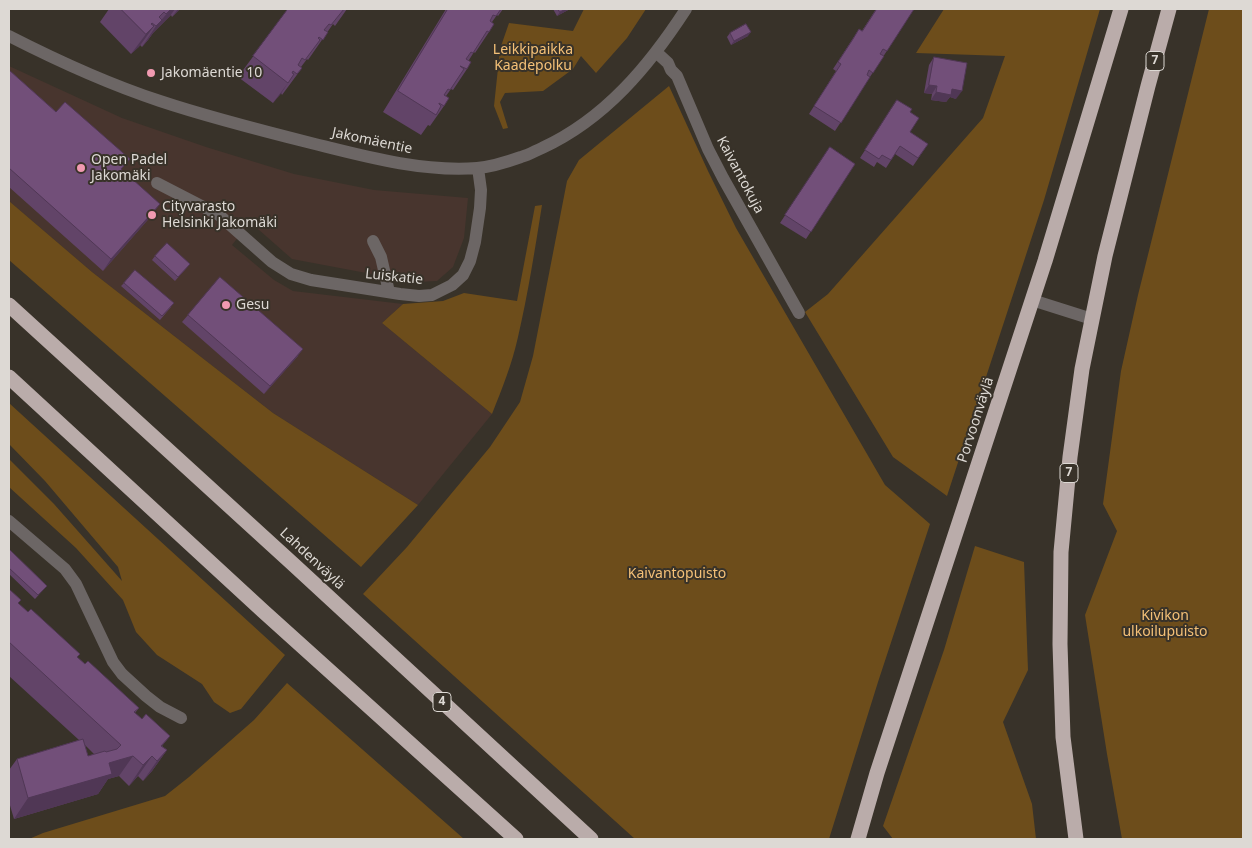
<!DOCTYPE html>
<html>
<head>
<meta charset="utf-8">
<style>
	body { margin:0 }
	#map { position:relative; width:1252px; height:848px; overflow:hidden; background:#383229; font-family:"Noto Sans",sans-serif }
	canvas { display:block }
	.frame { position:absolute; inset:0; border:10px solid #ddd9d4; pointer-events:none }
</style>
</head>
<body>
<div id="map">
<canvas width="1252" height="848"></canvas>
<div class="frame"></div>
</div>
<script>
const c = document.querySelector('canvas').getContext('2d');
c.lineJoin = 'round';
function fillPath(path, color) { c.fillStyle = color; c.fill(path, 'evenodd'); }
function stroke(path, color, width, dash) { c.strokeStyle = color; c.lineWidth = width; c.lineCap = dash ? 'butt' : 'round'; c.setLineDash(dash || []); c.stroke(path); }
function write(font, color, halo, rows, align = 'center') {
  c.font = font + ' "Noto Sans",sans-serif'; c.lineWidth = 4; c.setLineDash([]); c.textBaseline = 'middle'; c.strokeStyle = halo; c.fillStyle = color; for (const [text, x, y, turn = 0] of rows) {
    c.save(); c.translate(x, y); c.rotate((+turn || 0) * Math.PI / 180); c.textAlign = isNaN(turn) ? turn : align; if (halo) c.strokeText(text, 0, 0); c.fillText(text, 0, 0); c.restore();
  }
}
const industrial = new Path2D(`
	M 9,66 L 122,118 L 206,147 L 294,174 L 374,190 L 468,198 L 464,238 L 453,267 L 437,281 L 414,282 L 292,259 L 250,222 L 232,245 L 274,280 L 293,291 L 403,304 L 382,323 L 492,414 L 418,505 L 273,413 L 92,272 L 9,201 Z`);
const green = new Path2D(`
	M 584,9 L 646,9 L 627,38 L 596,73 L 581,56 L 573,69 L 543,91 L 505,93 L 500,102 L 508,128 L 503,129 L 494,106 L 500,49 L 509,23 L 573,31 Z
	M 944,9 L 1100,9 L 1044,200 L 947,496 L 893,457 L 805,312 L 828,294 L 983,118 L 1005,56 L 916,53 Z
	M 1209,9 L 1243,9 L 1243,839 L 1122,839 L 1107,754 L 1085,615 L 1117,531 L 1103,504 L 1121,371 L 1138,295 Z
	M 669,86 L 708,171 L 736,228 L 885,485 L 930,524 L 878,682 L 829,839 L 635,839 L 363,594 L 407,547 L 490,447 L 520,402 L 533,356 L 567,181 L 579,160 Z
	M 9,201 L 92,272 L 273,413 L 418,505 L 361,567 L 9,260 Z
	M 542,205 C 535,249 528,294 518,337 C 512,364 502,389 492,414 L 382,323 L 403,304 L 443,301 L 464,293 L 517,301 L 535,206 Z
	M 9,403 L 285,655 L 241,709 L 230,713 L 214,702 L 202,684 L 157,655 L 136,632 L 123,600 L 76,548 L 9,487 L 9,459 L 54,504 L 122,581 L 118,567 L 45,481 L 9,444 Z
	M 975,546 L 1024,562 L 1028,670 L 1003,722 L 1032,804 L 1036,839 L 893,839 L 883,826 L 944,650 Z
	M 287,683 L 464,839 L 29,839 L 43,833 L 165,796 L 189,777 L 254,720 Z`);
const minor = new Path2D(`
	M 9,36 C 58,61 108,84 160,101 C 211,118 263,131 315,144 C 367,157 422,172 477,168 C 491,167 507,162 521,157 C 529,155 535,151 542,148 C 605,119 649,66 686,9
	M 656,52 L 668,63 L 671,70 L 677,76 L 708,149 L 723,178 L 799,313
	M 157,183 L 219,215 L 272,262 L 291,274 L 311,280 L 400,294 L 419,296 L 432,295 L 452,285 L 463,275 L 470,261 L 475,242 L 480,208 L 481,190 L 478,168
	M 373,241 L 381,257 L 389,292
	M 1032,300 L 1092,319
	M 9,521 L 65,569 L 76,584 L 113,662 L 122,674 L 146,696 L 160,707 L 181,718`);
const highway = new Path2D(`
	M 9,305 L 294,565 L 591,839
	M 9,377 L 263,611 L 516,839
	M 858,839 L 877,773 L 1045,261 L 1121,9
	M 1076,839 L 1063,737 L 1060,644 L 1061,552 L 1070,457 L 1082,369 L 1105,256 L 1148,86 L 1169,9`);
const wall = new Path2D(`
	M 109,9 L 180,9 L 172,17 L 171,15 L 153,33 L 148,40 L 142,47 L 140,45 L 131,54 L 100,22 Z
	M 288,9 L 347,9 L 335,26 L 333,24 L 308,60 L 307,59 L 301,67 L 302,68 L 282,95 L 281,93 L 273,103 L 238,77 Z
	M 446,9 L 503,9 L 498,16 L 497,15 L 492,22 L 489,32 L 475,53 L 474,52 L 469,60 L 467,69 L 453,90 L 451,89 L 446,96 L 444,106 L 430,126 L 428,125 L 421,135 L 383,112 Z
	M 553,9 L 570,9 L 557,16 Z
	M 876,9 L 914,9 L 835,131 L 809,114 L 836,71 L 833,69 L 848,46 L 859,29 L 862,31 Z
	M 730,33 L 748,36 L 731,45 L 727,37 Z
	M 934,57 L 956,99 L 950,97 L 946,102 L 931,100 L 932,94 L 924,93 L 929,65 Z
	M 9,70 L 122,170 L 152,215 L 103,271 L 9,187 Z
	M 892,108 L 910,112 L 910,132 L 928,144 L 913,166 L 895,154 L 886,168 L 877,162 L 874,167 L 860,158 Z
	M 830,147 L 855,164 L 806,239 L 780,223 Z
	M 155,256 L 190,264 L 175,281 L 152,260 Z
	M 124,283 L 171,307 L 160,320 L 121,286 Z
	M 188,315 L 298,356 L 264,394 L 182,322 Z
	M 9,549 L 47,586 L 35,599 L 9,574 Z
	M 9,589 L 21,600 L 18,603 L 85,664 L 139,708 L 135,713 L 142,719 L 170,736 L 162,746 L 167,750 L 152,771 L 143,781 L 138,776 L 129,786 L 119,776 L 108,779 L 98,794 L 14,819 L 9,802 L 9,770 L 17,759 L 79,740 L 9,676 ZM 85,745 L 94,754 L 88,756 Z`);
const shadedWall = new Path2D(`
	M 171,9 L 175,9 L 170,16 L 153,33 L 148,40 L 142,47 L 156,26 Z
	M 178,9 L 180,9 L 172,17 Z
	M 566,9 L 570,9 L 557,16 L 560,12 Z
	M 154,26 L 139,47 L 131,54 L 146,34 Z
	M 751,32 L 748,36 L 731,45 L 734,41 Z
	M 294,74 L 280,95 L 273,103 L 288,83 Z
	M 929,85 L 937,86 L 932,94 L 924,93 Z
	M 952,89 L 962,91 L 956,99 L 950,97 L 946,102 L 931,100 L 936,92 Z
	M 160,204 L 152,215 L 103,271 L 111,259 Z
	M 303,349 L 298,356 L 264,394 L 270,386 Z
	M 167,750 L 152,771 L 143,781 L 157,761 Z
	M 133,756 L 119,776 L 108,779 L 98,794 L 14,819 L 28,798 L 109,763 Z
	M 152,756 L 138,776 L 129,786 L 143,765 Z`);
const building = new Path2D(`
	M 121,9 L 171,9 L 166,14 L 164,12 L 159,17 L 162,20 L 156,26 L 152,23 L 151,24 L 154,26 L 146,34 Z
	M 288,9 L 344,9 L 331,25 L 329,24 L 324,30 L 328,32 L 323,40 L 319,37 L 318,38 L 320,40 L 305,60 L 302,58 L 298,65 L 302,68 L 297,74 L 293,71 L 292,73 L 294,74 L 288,83 L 253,56 Z
	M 448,9 L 501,9 L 496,16 L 493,15 L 490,21 L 494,24 L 489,32 L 487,31 L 473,53 L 471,52 L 466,59 L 471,62 L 467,69 L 460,66 L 464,69 L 450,90 L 448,89 L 444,95 L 449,98 L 444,106 L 439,103 L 439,104 L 441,106 L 436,115 L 398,91 Z
	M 558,9 L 566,9 L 560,12 Z
	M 877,9 L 914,9 L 887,51 L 883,49 L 880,54 L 884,56 L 873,73 L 869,70 L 867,75 L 870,77 L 841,123 L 814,106 L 841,64 L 838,62 L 853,39 L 859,29 L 862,31 Z
	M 746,24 L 751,32 L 734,41 L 730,33 Z
	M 934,57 L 967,63 L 962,91 L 952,89 L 951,95 L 936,92 L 937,86 L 929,85 Z
	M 9,70 L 56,112 L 65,102 L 130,159 L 121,169 L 160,204 L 111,259 L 9,168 Z
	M 897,100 L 912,109 L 910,112 L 919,118 L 910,132 L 928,144 L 918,158 L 900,146 L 891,160 L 882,155 L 879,159 L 865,150 Z
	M 830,147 L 855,164 L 811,232 L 785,215 Z
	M 167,243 L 190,264 L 178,277 L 155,256 Z
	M 135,270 L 174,303 L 162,316 L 124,283 Z
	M 220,277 L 303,349 L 270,386 L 188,315 Z
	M 9,549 L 47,586 L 38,595 L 9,568 Z
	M 9,589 L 21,600 L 18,603 L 28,612 L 31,609 L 80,654 L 77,657 L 85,664 L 88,661 L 139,708 L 134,712 L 142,719 L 146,714 L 170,736 L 161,746 L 167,750 L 157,761 L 152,756 L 143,765 L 133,756 L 119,760 L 109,763 L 112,774 L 28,798 L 17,759 L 83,739 L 88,756 L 105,751 L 106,752 L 117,749 L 121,745 L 9,642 Z`);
const markers = [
	[151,73,5,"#f19ab1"],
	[81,168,5,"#f19ab1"],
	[152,215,5,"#f19ab1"],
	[226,305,5,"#f19ab1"]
];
const shields = [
	[1155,61,18],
	[1069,473,18],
	[442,702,18]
];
const shieldNames = [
	["7",1155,61],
	["7",1069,473],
	["4",442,702]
];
const parkNames = [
	["Leikkipaikka",533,50],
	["Kaadepolku",533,66],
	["Kaivantopuisto",677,574],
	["Kivikon",1165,616],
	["ulkoilupuisto",1165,632]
];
const poiNames = [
	["Jakomäentie 10",161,73],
	["Open Padel",91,160],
	["Jakomäki",91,176],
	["Cityvarasto",162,207],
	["Helsinki Jakomäki",162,223],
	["Gesu",236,305]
];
const streetNames = [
	["Jakomäentie",372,141,12],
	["Kaivantokuja",740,175,62],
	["Luiskatie",394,277,6],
	["Porvoonväylä",976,420,-72],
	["Lahdenväylä",312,559,43]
];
fillPath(industrial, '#48352e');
fillPath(green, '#6d4d1b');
stroke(minor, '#6c6665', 12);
stroke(highway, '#baacaa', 15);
fillPath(wall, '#624468');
fillPath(shadedWall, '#503755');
fillPath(building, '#724f79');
stroke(building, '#503755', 1);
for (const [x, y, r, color] of markers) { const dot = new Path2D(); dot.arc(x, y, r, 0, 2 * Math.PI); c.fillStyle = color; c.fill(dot); stroke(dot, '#383229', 2); }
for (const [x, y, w] of shields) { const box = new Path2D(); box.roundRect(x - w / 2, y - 9.5, w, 19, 4); c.fillStyle = '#383229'; c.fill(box); stroke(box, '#ddd9d4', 1); }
write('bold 12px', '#ddd9d4', null, shieldNames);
write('14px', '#f4c077', '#383229', parkNames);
write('14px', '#ddd9d4', '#383229', poiNames, 'left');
write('14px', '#ddd9d4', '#383229', streetNames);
</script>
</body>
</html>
